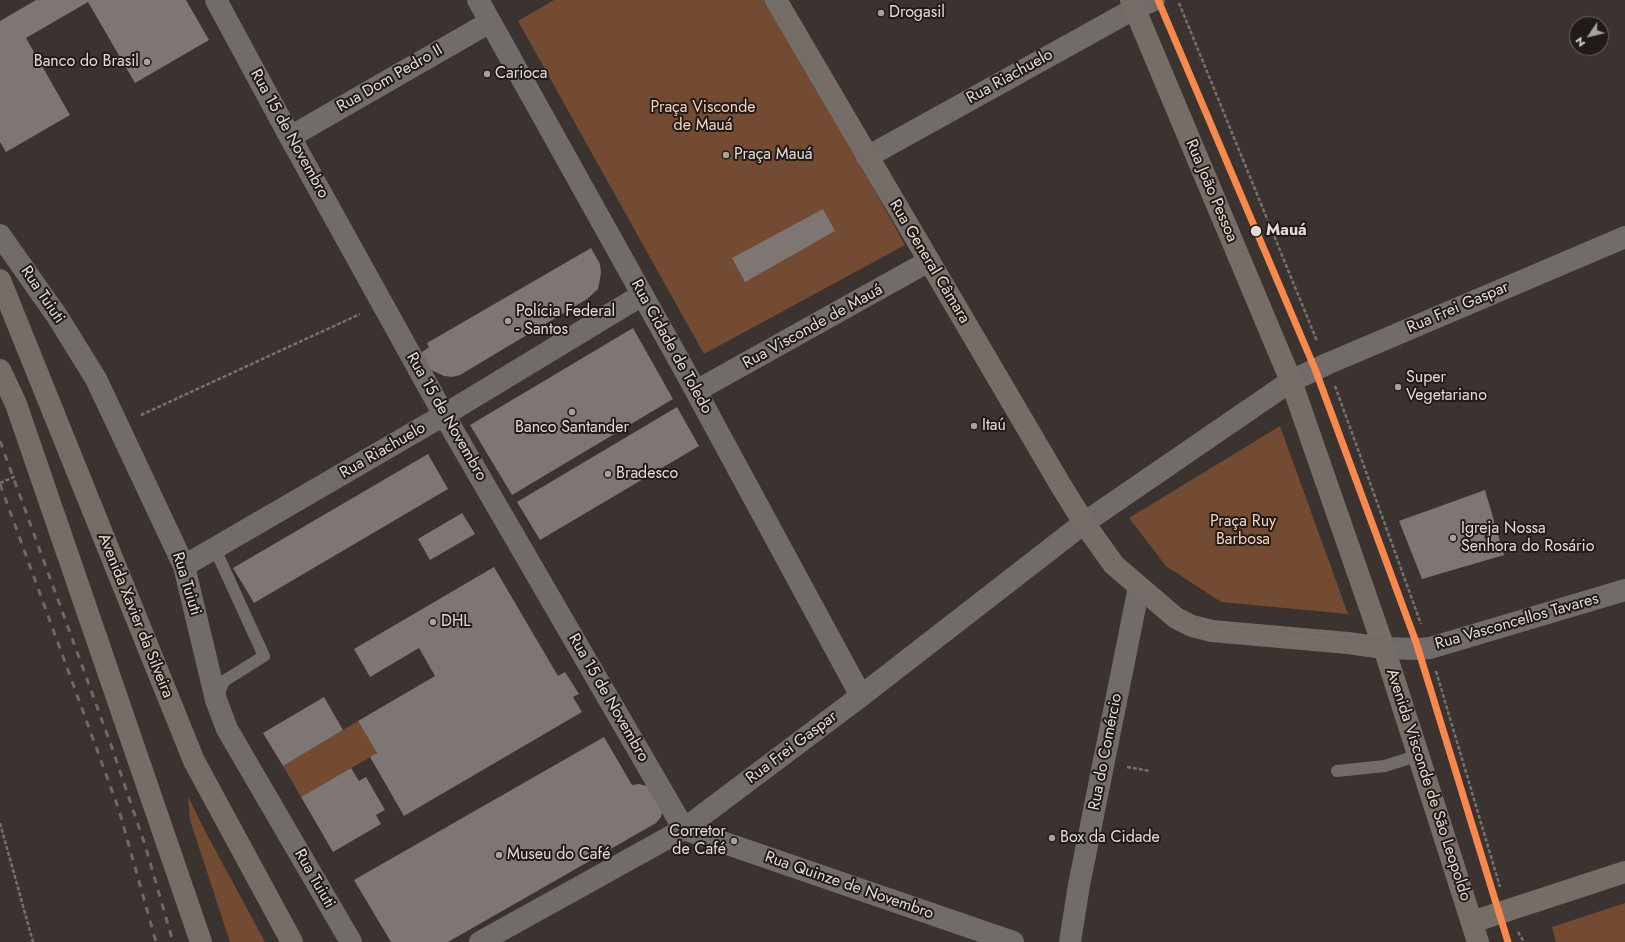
<!DOCTYPE html>
<html>
<head>
<meta charset="utf-8">
<style>
	body { margin:0 }
	#map { position:relative; width:1625px; height:942px; overflow:hidden; background:#3a332f; font-family:Jost,sans-serif }
	canvas { display:block }
	.north { position:absolute; left:1569px; top:16px; width:40px; height:40px; box-sizing:border-box; background:#211b18; border:1px solid #6f6864; border-radius:50%; rotate:235deg; font-size:11px; font-weight:700; line-height:16px; text-align:center; color:#e4dbd6 }
	.north::after { content:''; display:block; margin:auto; width:14px; height:18px; background:#a8a09c; clip-path:polygon(50% 0,100% 100%,50% 72%,0 100%) }
</style>
</head>
<body>
<div id="map">
<canvas width="1625" height="942"></canvas>
<div class="north">N</div>
</div>
<script>
const c = document.querySelector('canvas').getContext('2d');
c.lineJoin = 'round';
function fillPath(path, color) { c.fillStyle = color; c.fill(path, 'evenodd'); }
function stroke(path, color, width, dash) { c.strokeStyle = color; c.lineWidth = width; c.lineCap = dash ? 'butt' : 'round'; c.setLineDash(dash || []); c.stroke(path); }
function write(font, color, halo, rows, align = 'center') {
  c.font = font + ' Jost,sans-serif'; c.lineWidth = 4; c.setLineDash([]); c.textBaseline = 'middle'; c.strokeStyle = halo; c.fillStyle = color; for (const [text, x, y, turn = 0] of rows) {
    c.save(); c.translate(x, y); c.rotate((+turn || 0) * Math.PI / 180); c.textAlign = isNaN(turn) ? turn : align; if (halo) c.strokeText(text, 0, 0); c.fillText(text, 0, 0); c.restore();
  }
}
const green = new Path2D(`
	M 554,0 L 769,0 L 905,245 L 704,354 L 518,21 Z
	M 1280,426 L 1348,614 L 1221,602 L 1166,566 L 1129,518 Z
	M 358,721 L 377,753 L 301,797 L 283,766 Z
	M 188,796 L 204,829 L 265,942 L 230,942 L 190,820 Z
	M 1625,903 L 1625,942 L 1556,942 L 1552,927 Z`);
const building = new Path2D(`
	M 36,0 L 186,0 L 209,40 L 135,83 L 88,2 L 26,38 L 70,115 L 6,152 L 0,142 L 0,21 Z
	M 823,209 L 835,231 L 745,282 L 732,258 Z
	M 591,248 L 600,264 L 601,273 L 598,289 L 587,299 L 460,375 L 452,377 L 444,376 L 431,370 L 421,353 L 429,347 L 427,343 Z
	M 633,328 L 673,399 L 512,495 L 470,425 Z
	M 677,407 L 699,446 L 540,540 L 517,502 Z
	M 428,454 L 448,489 L 254,603 L 233,568 Z
	M 1485,490 L 1504,555 L 1422,579 L 1399,521 Z
	M 462,513 L 475,534 L 430,560 L 418,539 Z
	M 494,567 L 558,676 L 565,672 L 579,694 L 573,697 L 582,712 L 404,816 L 370,757 L 377,753 L 358,721 L 435,676 L 419,648 L 370,677 L 354,649 Z
	M 324,697 L 343,730 L 283,766 L 263,733 Z
	M 604,737 L 632,785 L 639,784 L 647,786 L 663,810 L 661,817 L 656,823 L 448,942 L 391,942 L 354,880 Z
	M 351,768 L 359,781 L 366,777 L 385,810 L 376,815 L 381,824 L 333,852 L 301,797 Z`);
const path = new Path2D(`
	M 1179,3 L 1317,341
	M 1335,386 L 1421,624
	M 141,415 L 360,314
	M 0,483 L 16,476
	M 1436,671 L 1500,887
	M 1127,767 L 1150,771
	M 0,823 L 33,942
	M 1518,932 L 1524,942`);
const lane = new Path2D(`
	M 215,549 L 264,656 L 224,681 L 217,697
	M 1337,771 L 1385,766 L 1419,755`);
const street = new Path2D(`
	M 216,0 L 290,137 L 444,415 L 684,829 L 1013,942
	M 478,0 L 685,371 L 861,696
	M 290,137 L 490,22
	M 867,157 L 1134,9 L 1154,0
	M 0,235 L 57,316 L 96,379 L 184,566 L 216,700 L 227,729 L 351,942
	M 696,391 L 929,261
	M 184,566 L 444,415 L 642,295
	M 1384,648 L 1418,649 L 1430,648 L 1625,590
	M 480,942 L 684,829 L 861,696 L 1084,523 L 1291,381 L 1327,364 L 1625,237
	M 1070,942 L 1079,885 L 1139,587`);
const secondary = new Path2D(`
	M 776,0 L 1060,484 L 1084,523 L 1114,565 L 1176,618 L 1192,626 L 1212,631 L 1348,643 L 1384,648
	M 1131,0 L 1291,381 L 1384,648 L 1478,942
	M 1472,922 L 1625,872`);
const primary = new Path2D(`
	M 0,280 L 194,761 L 292,942
	M 0,370 L 16,404 L 201,942`);
const tram = new Path2D(`
	M 769,0 L 931,277
	M 1114,565 L 1179,610 L 1196,620 L 1216,625 L 1338,637 L 1416,642 L 1439,640 L 1625,583`);
const rail = new Path2D(`
	M 0,441 L 111,745 L 145,845 L 173,942
	M 0,484 L 119,810 L 156,942`);
const rail1 = new Path2D(`
	M 1158,0 L 1315,369 L 1416,642 L 1508,942`);
const markers = [
	[881,13,4,"#a8a09c"],
	[147,62,4,"#a8a09c"],
	[487,74,4,"#a8a09c"],
	[726,155,4,"#a8a09c"],
	[1256,231,6,"#e4dbd6"],
	[508,321,4,"#a8a09c"],
	[1398,387,4,"#a8a09c"],
	[572,412,4,"#a8a09c"],
	[974,426,4,"#a8a09c"],
	[608,474,4,"#a8a09c"],
	[1453,538,4,"#a8a09c"],
	[433,622,4,"#a8a09c"],
	[1052,838,4,"#a8a09c"],
	[734,841,4,"#a8a09c"],
	[499,855,4,"#a8a09c"]
];
const poiNames = [
	["Drogasil",889,13],
	["Banco do Brasil",139,62,"right"],
	["Carioca",495,74],
	["Praça Mauá",734,155],
	["Polícia Federal",516,312],
	["- Santos",516,330],
	["Super",1406,378],
	["Vegetariano",1406,396],
	["Itaú",982,426],
	["Banco Santander",572,428,"center"],
	["Bradesco",616,474],
	["Igreja Nossa",1461,529],
	["Senhora do Rosário",1461,547],
	["DHL",441,622],
	["Corretor",726,832,"right"],
	["de Café",726,850,"right"],
	["Box da Cidade",1060,838],
	["Museu do Café",507,855]
];
const streetNames = [
	["Rua Riachuelo",1010,77,-29],
	["Rua Dom Pedro II",390,79,-30],
	["Rua 15 de Novembro",289,134,61],
	["Rua João Pessoa",1211,191,67],
	["Rua General Câmara",929,262,59],
	["Rua Tuiuti",42,295,56],
	["Rua Frei Gaspar",1458,308,-23],
	["Rua Visconde de Mauá",813,327,-29],
	["Rua Cidade de Toledo",671,347,61],
	["Rua 15 de Novembro",446,417,60],
	["Rua Riachuelo",383,451,-30],
	["Rua Tuiuti",186,584,73],
	["Avenida Xavier da Silveira",135,616,68],
	["Rua Vasconcellos Tavares",1517,622,-16],
	["Rua 15 de Novembro",608,698,60],
	["Rua Frei Gaspar",792,748,-37],
	["Rua do Comércio",1106,752,-79],
	["Avenida Visconde de São Leopoldo",1428,785,72],
	["Rua Tuiuti",314,879,60],
	["Rua Quinze de Novembro",849,886,19]
];
const parkNames = [
	["Praça Visconde",703,108],
	["de Mauá",703,126],
	["Praça Ruy",1243,522],
	["Barbosa",1243,540]
];
const stopNames = [
	["Mauá",1266,231]
];
fillPath(green, '#734a32');
fillPath(building, '#7d7672');
stroke(path, '#76716f', 2.5, [4, 2]);
stroke(lane, '#716c69', 12);
stroke(street, '#716c69', 22);
stroke(secondary, '#756d68', 22);
stroke(primary, '#766d68', 22);
stroke(tram, '#6f6966', 1);
stroke(rail, '#6f6966', 3, [7, 7]);
stroke(rail1, '#f8884c', 7);
for (const [x, y, r, color] of markers) { const dot = new Path2D(); dot.arc(x, y, r, 0, 2 * Math.PI); c.fillStyle = color; c.fill(dot); stroke(dot, '#211b18', 1.5); }
write('16px', '#e4dbd6', '#211b18', poiNames, 'left');
write('16px', '#e4dbd6', '#211b18', streetNames);
write('16px', '#f7d3bf', '#211b18', parkNames);
write('bold 16px', '#e4dbd6', '#211b18', stopNames, 'left');
</script>
</body>
</html>
